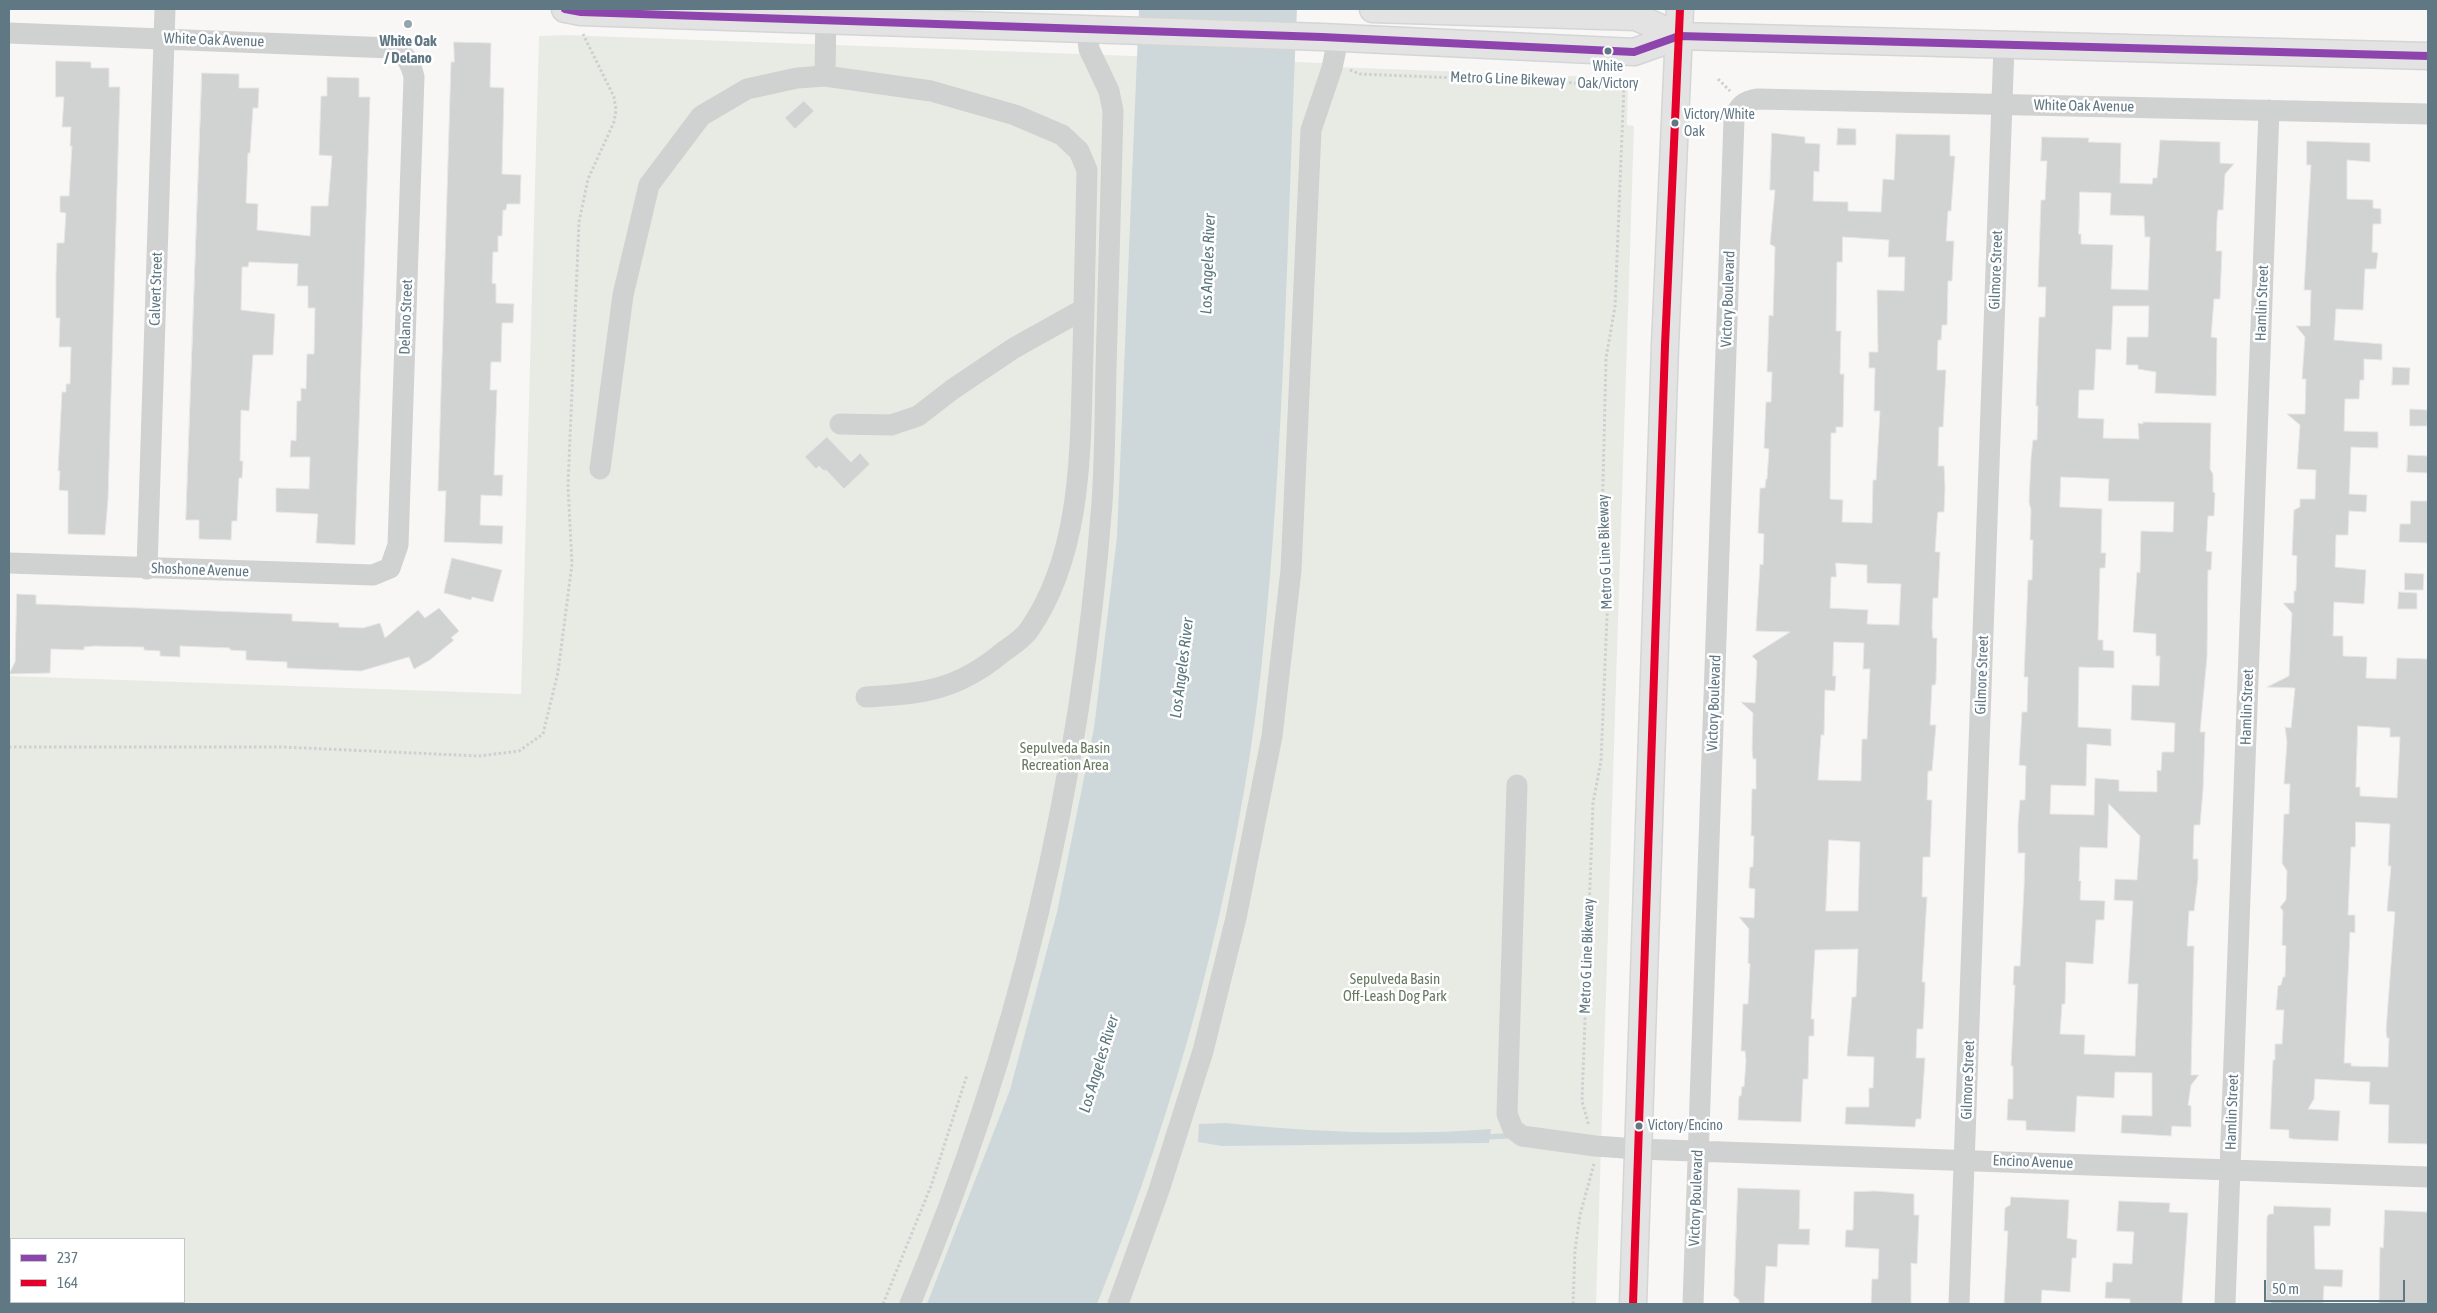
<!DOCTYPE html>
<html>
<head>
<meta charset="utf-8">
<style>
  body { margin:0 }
  #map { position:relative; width:2437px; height:1313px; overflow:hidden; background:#f8f7f6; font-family:"Asap Condensed",sans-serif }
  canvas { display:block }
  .frame { position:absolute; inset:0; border:10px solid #607784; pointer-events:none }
  .legend { position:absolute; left:10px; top:1238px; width:175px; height:65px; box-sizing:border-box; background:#fff; border:1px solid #bfc9ce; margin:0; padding:6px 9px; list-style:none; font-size:15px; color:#607784 }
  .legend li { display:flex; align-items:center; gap:10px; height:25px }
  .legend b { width:25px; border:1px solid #bfc9ce }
  .scale { position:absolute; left:2264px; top:1280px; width:141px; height:22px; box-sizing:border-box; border:2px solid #607784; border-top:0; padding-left:6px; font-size:15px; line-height:18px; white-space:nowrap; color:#607784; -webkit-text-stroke:4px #fff; paint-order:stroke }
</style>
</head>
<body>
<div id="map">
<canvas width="2437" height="1313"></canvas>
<div class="frame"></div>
<ul class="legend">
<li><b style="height:6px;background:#8e44ad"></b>237</li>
<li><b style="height:6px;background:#e4002b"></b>164</li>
</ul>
<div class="scale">50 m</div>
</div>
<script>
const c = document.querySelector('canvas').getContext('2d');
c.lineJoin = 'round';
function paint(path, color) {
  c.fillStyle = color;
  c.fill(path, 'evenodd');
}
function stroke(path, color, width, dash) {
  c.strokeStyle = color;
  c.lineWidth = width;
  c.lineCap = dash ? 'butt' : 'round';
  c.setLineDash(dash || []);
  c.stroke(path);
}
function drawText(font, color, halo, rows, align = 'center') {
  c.font = font + ' "Asap Condensed",sans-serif';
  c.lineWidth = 5;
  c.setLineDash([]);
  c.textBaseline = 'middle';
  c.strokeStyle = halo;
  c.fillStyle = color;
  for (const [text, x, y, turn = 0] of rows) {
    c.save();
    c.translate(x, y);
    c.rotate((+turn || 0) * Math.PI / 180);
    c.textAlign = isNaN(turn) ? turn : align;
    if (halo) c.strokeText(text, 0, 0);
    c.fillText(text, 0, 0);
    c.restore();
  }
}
paint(new Path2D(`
  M565 35 1324 63 1337 67 1621 78 1628 86 1627 125 1634 126 1596 1304H9V676L521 694 539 36ZM11 1239H184V1302H11Z`), '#e8ebe4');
paint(new Path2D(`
  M1139 9H1297C1287 229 1285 451 1261 671 1237 885 1178 1105 1097 1304H927L1010 1090 1057 912 1094 728 1117 537Z
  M1225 1123C1310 1132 1405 1136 1491 1129L1489 1143 1222 1146 1198 1142 1199 1124Z`), '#ced8da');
stroke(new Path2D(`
  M1483 1137 1506 1136`), '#ced8da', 5.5);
const building = new Path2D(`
  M454 42 491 43 490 87 504 88 502 174 521 175 520 204H507L506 210H503L502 236H498V252H493L492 283 496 284V303L514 304 513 323H502L501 362H491L490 390H497L494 475H503L502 496 481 495 480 525 503 526 502 544 444 542 446 491H438L451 62H454Z
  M56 61 91 62V68H109V87H120L108 499 105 535 68 534V491L59 490 60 471H58L62 392H66V384H70L71 347H59L60 318H56V274L57 243H64L66 213 60 212V196H69L72 146H70L71 127H62L64 97H56Z
  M202 73 239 74V88H259L258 108H253L250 153H248L246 203 258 204 257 230 310 236 311 206H328L332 156 319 155 321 96H327V77L359 78V97H370L355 545 316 543 318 514 276 512V488L309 489 310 457H290L291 440 296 441 297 401H301V388L306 389 307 354H314L315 308H308V286H297L298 264 249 262 248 267H242L241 310 275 314 273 355H253L249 411 241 410 240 461H243L242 478H239L237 521H232L231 540 199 539V520H186Z
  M804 101 814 111 795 129 785 118Z
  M1838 128 1856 129V145H1837Z
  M1772 133 1805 137V143L1820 144 1819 172 1814 171 1813 201 1848 202V211L1881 212 1883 179 1894 180 1896 134 1950 135V156H1955L1951 211H1948L1946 241H1954L1952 281H1948L1947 325H1942L1941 340H1938L1937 370H1946L1943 427H1939L1938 466H1944L1945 488 1944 512H1938L1937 521 1935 552H1940L1938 598H1933L1932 628 1933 638H1937L1936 681 1935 685H1932L1930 725H1936L1932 771H1928L1927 800H1932L1930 857H1923L1922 897H1927L1922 982H1925V990L1923 1029H1917L1916 1058H1925L1921 1119H1916L1915 1127 1845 1124 1846 1107H1869V1088H1873L1874 1057 1847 1056 1852 997H1856L1858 949 1815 950 1811 1019H1814V1036H1809L1808 1079H1803L1801 1122 1738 1120 1739 1096H1741L1742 1086 1744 1087 1746 1061 1745 1051H1741L1743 1004H1748L1750 964 1748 963 1749 929 1739 917 1754 918 1755 889 1749 888V884L1750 867H1753L1754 836H1751L1752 789H1756V759H1753L1752 749 1753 713 1741 702 1755 703 1757 661 1752 656 1790 632 1756 631 1760 564 1763 565 1764 534 1758 533 1760 488H1765L1766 479H1767L1769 449 1764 448 1766 402H1771L1772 372H1767L1769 315 1773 316 1775 247 1770 244 1775 190H1770ZM1843 237 1889 240 1888 257H1905L1904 291 1877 290 1878 352H1869V368H1875L1874 411H1880L1876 480H1873L1872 523 1842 522 1843 500 1830 499 1831 433H1836V427H1843L1844 374H1840L1841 331H1836L1837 262H1842ZM1836 563 1867 565V583L1901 584 1899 625 1867 624 1868 610 1830 608 1831 577H1836ZM1834 642 1864 643 1863 669H1870L1867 739H1862L1861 781 1818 780 1821 735H1824L1825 690 1835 691 1836 676H1833ZM1829 840 1860 842 1858 911H1826Z
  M2042 137 2089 138 2088 142 2121 143 2120 183 2152 184 2153 178H2157L2160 140 2220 142V163L2234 164 2225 174 2223 210H2218L2217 219 2216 251H2222L2220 299H2214L2211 337 2217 338 2216 396 2155 393 2156 372 2138 369V365H2126L2127 337H2148L2149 306H2113L2111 350 2096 349 2094 390H2079L2078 418 2104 419 2103 438 2139 439 2138 423 2143 424V422L2211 423 2210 469 2213 474V492L2215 493 2214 516H2208L2206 551 2212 552 2211 570H2208L2207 657 2200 732H2205L2203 790 2200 825H2194L2193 859H2198V878L2194 911H2189L2187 946H2194L2191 1075H2199L2191 1085 2188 1105 2191 1106V1127L2172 1126 2171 1136 2121 1133 2122 1115 2152 1116V1073L2115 1072 2114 1098 2077 1096 2075 1132 2026 1130V1121L2007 1120 2008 1099H2013V1066H2011L2015 985H2013L2014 966H2020L2024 888 2025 853H2018V824L2020 800H2025L2026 766 2019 765 2022 712H2027L2028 677H2024L2028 580H2032L2033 540H2030L2031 510 2029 502 2031 458 2033 440H2037L2038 406H2036L2039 317H2045L2046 287H2038L2041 200H2045L2047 161H2041ZM2080 192 2111 193 2110 215 2144 216 2145 237H2150L2148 290 2111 289 2113 245 2081 244V234H2079ZM2061 477 2109 479 2108 501 2174 502 2173 532 2141 531 2140 573 2137 572 2133 632 2156 634V656H2160L2159 686 2132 685 2131 720 2175 723 2174 752H2162L2161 771 2157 770V792L2119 791V780L2095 778 2094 815 2050 814 2051 785 2086 786 2087 744 2111 746V729L2078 727 2079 667 2114 668V651L2103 650V640H2098L2100 568H2105L2106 553H2101L2102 509 2060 507ZM2109 804 2140 836 2137 880 2115 879 2114 900 2133 901 2128 984H2138L2135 1056 2084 1054 2085 1035 2060 1034 2062 1004H2065L2066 962 2093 964 2096 920H2104L2105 901 2080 900 2081 881H2079L2080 847 2107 848Z
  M2307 141 2370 143V162L2347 160V199L2373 200V208L2381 209V224H2373L2372 252 2378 253 2376 269H2365L2363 310 2336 309 2334 340 2382 344V360L2364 359V380H2360L2359 399H2345L2344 431 2378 432V448L2351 447 2349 494 2367 495 2366 512 2349 511 2348 535H2336L2335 567 2366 570 2364 604 2334 602 2333 636H2343V656L2367 657 2366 678 2396 679 2397 658 2428 659V1144L2388 1143 2389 1105 2369 1104 2370 1082 2315 1079 2314 1099 2308 1109 2340 1111 2338 1141 2293 1139 2289 1138V1130L2270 1129 2273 1060H2275V1044H2282L2284 1010H2276L2278 986 2281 985 2283 977H2285L2286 946 2282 945 2283 911 2280 907 2286 900 2287 871 2282 863 2284 814H2289L2290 784H2284L2287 742 2285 727 2291 728 2295 688 2267 687 2289 676 2292 613 2283 603H2294V591H2296L2297 556 2292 555 2294 510 2300 507V499H2315L2316 470 2297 469 2300 425 2287 414H2305L2306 379H2302L2305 337 2296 326H2310L2311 290H2304L2311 165H2307ZM2358 726 2390 728V737H2400L2397 798 2360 796V787H2356ZM2356 822 2390 824 2388 866H2391L2387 911 2395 912 2386 1030 2387 1038H2389L2388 1067 2351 1066V1063H2344L2350 932 2355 933V915H2348L2351 847H2355Z
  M2393 367 2410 368 2409 385H2392Z
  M2410 409 2428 410 2427 426H2410Z
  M827 437 851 462 860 453 870 464 844 489 826 470 824 471 819 466 816 469 805 457Z
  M2408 455 2428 456V473L2407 472Z
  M2411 501H2428V543L2399 542 2400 524H2410Z
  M452 558 502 570 493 602 472 597 471 600 444 593Z
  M2405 573 2424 574 2423 590H2405Z
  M2399 592 2417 593V609H2398Z
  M17 594 36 595V604L292 614V621L339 623V627L363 628 380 623 385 638 418 610 425 618 439 608 459 631 451 638 454 640 430 660 414 669 409 657 361 671 287 668V662L246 660V651L230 650V648L180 646V657L160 656V651L144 650V647L94 646 84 647V650L51 649 50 673 9 674 15 662Z
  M1738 1188 1800 1190 1799 1229H1810L1809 1245 1778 1244 1777 1267 1766 1266 1764 1304H1739V1300L1734 1296Z
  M1875 1191 1914 1194V1215H1919L1917 1264 1911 1263V1304H1871L1872 1279H1878L1879 1249 1845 1247 1846 1230H1853L1854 1192Z
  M2011 1197 2069 1200 2067 1238 2077 1240 2076 1258H2072L2070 1292 2042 1290 2041 1304H2004L2008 1231H2004L2005 1208 2010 1205Z
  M2119 1201 2170 1203 2169 1212 2188 1213 2182 1304H2130V1299L2105 1298 2106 1282H2112L2113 1263 2132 1264 2134 1232 2117 1231Z
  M2274 1206 2331 1208 2330 1226H2314L2315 1269 2343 1270 2342 1287 2324 1286 2323 1303 2271 1304V1301H2266L2267 1217 2269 1214H2273Z
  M2385 1210 2428 1212V1304H2379L2380 1247 2383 1248Z`);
paint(building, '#d1d3d3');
stroke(building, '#e7e6e6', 1);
const major = new Path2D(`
  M565 9 581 12 1322 37 1634 52 1679 36 2428 56
  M1373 9 1636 17 1679 36
  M1633 1304 1665 346 1680 9`);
stroke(major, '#d4d5d5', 29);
stroke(new Path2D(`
  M1350 70 1360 74 1624 85 1615 307 1606 358 1602 525 1609 569 1601 761 1593 803 1582 1101 1589 1126
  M1718 79 1730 91
  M9 747H282L479 756 519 751 543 734 558 672 572 564 568 486 579 222 588 179 614 122 616 110 614 97 583 34
  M883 1304 931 1186 967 1075
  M1573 1304 1575 1250 1580 1215 1594 1164`), '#cecfd0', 3, [2.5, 2.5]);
stroke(new Path2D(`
  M9 33 391 48C405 54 410 60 414 77L398 545 390 568 373 575 9 563
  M825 76 826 9
  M840 424 891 425 918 416 953 389 1014 348 1084 309
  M600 469 623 295 649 185 701 116 747 89 797 78 825 76 931 91 1015 115 1062 135 1079 151 1087 170C1086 231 1084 291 1083 352 1080 444 1084 551 1029 630 1023 639 1011 646 1003 652 958 690 923 694 866 697
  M147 569 165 9
  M1517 785 1507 1114 1513 1129 1522 1136 1595 1146 1638 1149 2428 1177
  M910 1304C1018 1048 1081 781 1102 503 1105 459 1105 413 1106 369 1108 283 1111 197 1113 111L1109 91 1089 49 1087 29
  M1118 1304 1159 1190 1203 1051 1236 918 1272 736 1291 570 1311 130 1332 68 1338 39
  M1693 1304 1734 119C1738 106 1744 101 1758 99L2428 114
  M1959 1304 2004 46
  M2225 1304 2269 110`), '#d0d1d1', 21);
stroke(major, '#e3e3e3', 26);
stroke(new Path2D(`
  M565 9 581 12 1322 37 1634 52 1679 36 2428 56`), '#8e44ad', 8);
stroke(new Path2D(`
  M1633 1304 1665 346 1680 9`), '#e4002b', 8);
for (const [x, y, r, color] of [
  [408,24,5,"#95a4ac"],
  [1608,51,4.5,"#607784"],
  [1675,123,4.5,"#607784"],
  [1639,1126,4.5,"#607784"]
]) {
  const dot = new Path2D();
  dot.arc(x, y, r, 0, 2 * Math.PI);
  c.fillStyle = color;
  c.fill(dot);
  stroke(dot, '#fff', 2);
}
drawText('14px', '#607784', '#fff', [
  ["White",1608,67,"center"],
  ["Oak/Victory",1608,84,"center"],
  ["Victory/White",1684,115],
  ["Oak",1684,132],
  ["Victory/Encino",1648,1126]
], 'left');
drawText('15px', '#607784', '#fff', [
  ["White Oak Avenue",214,40,2],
  ["Metro G Line Bikeway",1508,79,2],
  ["White Oak Avenue",2084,106,1],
  ["Gilmore Street",1996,270,-88],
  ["Calvert Street",156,289,-88],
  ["Victory Boulevard",1728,299,-88],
  ["Hamlin Street",2262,303,-88],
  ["Delano Street",406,317,-88],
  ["Metro G Line Bikeway",1605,552,-92],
  ["Shoshone Avenue",200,570,2],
  ["Gilmore Street",1982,675,-88],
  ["Victory Boulevard",1714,703,-88],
  ["Hamlin Street",2247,707,-88],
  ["Metro G Line Bikeway",1587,956,-88],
  ["Gilmore Street",1968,1080,-88],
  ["Hamlin Street",2232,1112,-88],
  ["Encino Avenue",2033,1162,2],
  ["Victory Boulevard",1696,1198,-88]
]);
drawText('bold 15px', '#607784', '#fff', [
  ["White Oak",408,41],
  ["/ Delano",408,58]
]);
drawText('15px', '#677a60', '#fff', [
  ["Sepulveda Basin",1065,748],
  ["Recreation Area",1065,765],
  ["Sepulveda Basin",1395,979],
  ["Off-Leash Dog Park",1395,996]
]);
drawText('italic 16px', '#5b777e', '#fff', [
  ["Los Angeles River",1208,264,-88],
  ["Los Angeles River",1182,668,-83],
  ["Los Angeles River",1099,1064,-73]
]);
</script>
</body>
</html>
